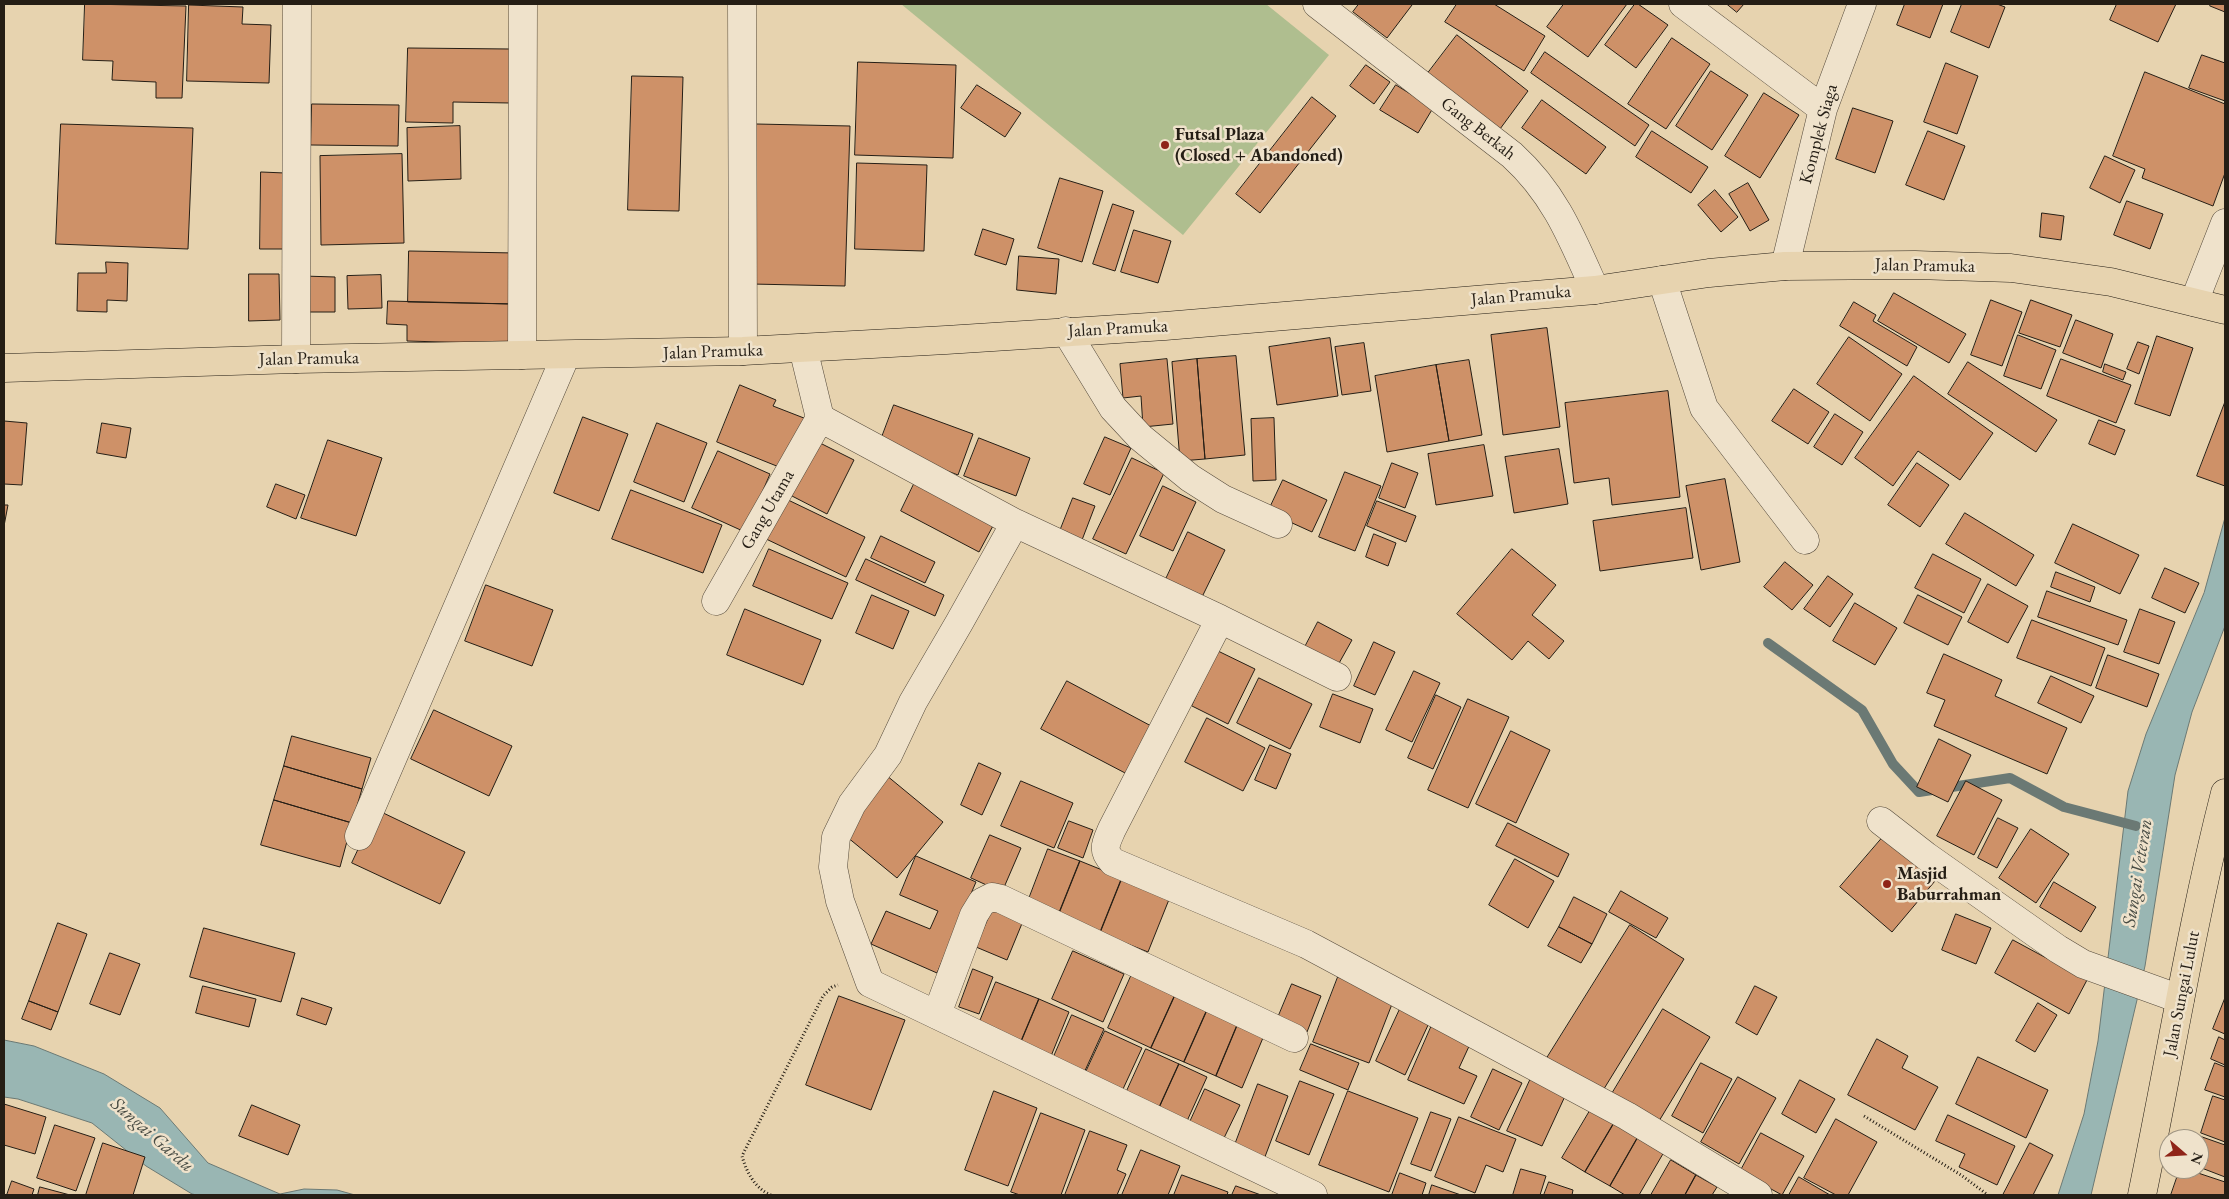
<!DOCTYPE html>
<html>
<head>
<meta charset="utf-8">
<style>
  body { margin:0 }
  #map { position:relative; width:2229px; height:1199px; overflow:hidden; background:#e7d3af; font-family:"EB Garamond",serif }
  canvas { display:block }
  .frame { position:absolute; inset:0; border:5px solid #251e15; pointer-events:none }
  .north { position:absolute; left:2159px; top:1129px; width:50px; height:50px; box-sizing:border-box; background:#efe2cb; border:1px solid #9e9482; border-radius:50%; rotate:109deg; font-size:14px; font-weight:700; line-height:20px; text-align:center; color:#251e15 }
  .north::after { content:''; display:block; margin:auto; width:18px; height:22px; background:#8f2418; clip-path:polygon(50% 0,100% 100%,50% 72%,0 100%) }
</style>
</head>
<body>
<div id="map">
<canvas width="2229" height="1199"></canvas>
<div class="frame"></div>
<div class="north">N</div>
</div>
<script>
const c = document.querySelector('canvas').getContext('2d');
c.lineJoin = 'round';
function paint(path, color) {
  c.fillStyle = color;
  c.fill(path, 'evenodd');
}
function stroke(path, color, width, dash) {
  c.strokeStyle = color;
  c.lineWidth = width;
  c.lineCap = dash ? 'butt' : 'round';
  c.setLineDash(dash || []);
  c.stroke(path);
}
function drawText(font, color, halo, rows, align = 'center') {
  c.font = font + ' "EB Garamond",serif';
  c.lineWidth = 5;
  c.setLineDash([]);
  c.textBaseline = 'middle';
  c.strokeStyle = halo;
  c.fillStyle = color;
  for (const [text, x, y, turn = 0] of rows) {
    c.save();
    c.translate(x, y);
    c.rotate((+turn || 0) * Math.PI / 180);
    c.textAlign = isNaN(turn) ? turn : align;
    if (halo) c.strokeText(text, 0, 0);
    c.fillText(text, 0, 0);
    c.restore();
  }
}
paint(new Path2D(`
  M901 4H1266L1329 55 1183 235Z`), '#afbe8f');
const water = new Path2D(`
  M2225 518V626L2192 712 2175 775 2145 966 2091 1195H2058L2084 1114 2098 1041 2128 791 2146 734 2204 593Z
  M4 1040 34 1046 104 1074 160 1108 208 1163 280 1194 304 1189 337 1190 355 1195H197L192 1194 146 1166 92 1123 18 1099 4 1097Z`);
paint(water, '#99b6b3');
stroke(water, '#6b7974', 1);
stroke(new Path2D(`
  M1768 643 1862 710 1893 764 1919 792 2010 778 2064 807 2136 826`), '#6b7974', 10);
const building = new Path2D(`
  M85 4 186 6 182 98H156V82L112 80 113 61 83 60Z
  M1359 4H1411L1412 5 1387 38 1353 12Z
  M1457 4H1494L1545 36 1524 71 1445 22Z
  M1564 4H1627L1588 57 1547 27Z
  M1635 4H1638L1668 25 1636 68 1605 45Z
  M1727 4H1744L1737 12Z
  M1905 4H1943L1930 38 1897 25Z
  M1962 4H1997L2005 7 1989 48 1951 32Z
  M2117 4H2176L2158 42 2110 20Z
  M2211 4H2225V12L2210 6Z
  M189 5 243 7 242 24 271 25 269 83 187 81Z
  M1457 35 1528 91 1500 129 1428 73Z
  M1672 38 1710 64 1666 129 1628 104Z
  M408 48 510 49V103L453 102V123L406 122Z
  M1545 52 1649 125 1635 146 1531 73Z
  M2202 55 2225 63V101L2189 88Z
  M858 62 956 65 953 158 855 155Z
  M1946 63 1978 76 1957 134 1924 122Z
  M1366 65 1390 82 1374 104 1350 86Z
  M1711 71 1748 95 1712 150 1676 126Z
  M2145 72 2225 104V173L2213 206 2142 178 2145 169 2113 156Z
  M632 76 683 77 679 211 628 210Z
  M977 85 1021 113 1005 137 961 108Z
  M1396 85 1433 108 1418 133 1380 110Z
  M1764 93 1799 115 1760 178 1725 156Z
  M1312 97 1336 116 1260 213 1236 194Z
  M1542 100 1606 147 1586 174 1522 128Z
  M312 104 399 105 398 146 311 145Z
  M1853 108 1893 121 1875 173 1836 159Z
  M61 124 193 128 188 249 56 244Z
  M756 124 850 126 845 286 751 284Z
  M460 126 461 179 408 181 407 128Z
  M1652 131 1708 167 1691 193 1636 157Z
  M1928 131 1965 146 1944 200 1906 185Z
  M402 154 404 243 321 245 320 156Z
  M2105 156 2135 170 2120 203 2090 188Z
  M857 163 927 165 924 251 855 249Z
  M261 172 285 173V249H260Z
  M1060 178 1103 191 1082 262 1038 248Z
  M1748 183 1769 220 1750 231 1729 194Z
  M1715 190 1738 217 1721 232 1698 205Z
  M2127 201 2163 214 2150 249 2114 235Z
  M1113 204 1134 211 1115 271 1093 264Z
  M2042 213 2064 216 2061 240 2040 237Z
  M983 229 1014 239 1006 265 975 255Z
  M1134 230 1171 241 1158 283 1121 272Z
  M409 251 515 253 513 304 408 302Z
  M1019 256 1059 259 1056 294 1017 290Z
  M106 262 128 263 127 301 107 300V312L77 311 78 273H106Z
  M249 274H279L280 320 249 321Z
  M381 275 382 308 348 309 347 276Z
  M303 276 335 277V312H302Z
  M1894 293 1966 334 1949 363 1878 321Z
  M1991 300 2022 312 2002 366 1971 355Z
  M2031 300 2072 315 2060 347 2019 333Z
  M388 301 513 304 512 344 407 341V325L387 324Z
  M1854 302 1876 315 1873 321 1917 347 1907 366 1840 326Z
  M2076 320 2113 334 2101 368 2063 353Z
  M1547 328 1560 427 1503 435 1491 335Z
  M2018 335 2056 350 2041 389 2004 376Z
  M2157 336 2193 348 2170 416 2135 404Z
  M1849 337 1902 374 1870 421 1817 384Z
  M1330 338 1338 396 1277 405 1269 347Z
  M2138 342 2149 346 2139 374 2127 369Z
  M1364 343 1371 391 1342 395 1335 347Z
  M1236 356 1245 455 1205 459 1197 359Z
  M1167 359 1173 424 1143 427 1141 396 1123 398 1120 364Z
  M1197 359 1205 459 1180 461 1172 362Z
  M2061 359 2131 385 2116 423 2047 396Z
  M1469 360 1482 435 1449 441 1436 365Z
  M1968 362 2057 420 2036 452 1948 394Z
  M2105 364 2126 372 2123 380 2103 372Z
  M1436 365 1449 441 1387 452 1375 376Z
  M1914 376 1993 433 1960 480 1918 451 1893 486 1855 458Z
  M740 385 776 400 773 406 809 420 789 471 717 442Z
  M1794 389 1829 412 1808 444 1772 421Z
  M1668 391 1680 497 1612 505 1609 478 1574 483 1565 403Z
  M2225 402V486L2197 476Z
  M894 405 973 434 958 475 879 445Z
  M1835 414 1863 432 1842 465 1814 447Z
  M583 417 628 434 599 511 554 493Z
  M1274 418 1276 480 1253 481 1251 419Z
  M2099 420 2125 430 2115 455 2089 444Z
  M4 421 27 423 22 485 4 484Z
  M102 423 131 428 126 458 97 453Z
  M657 423 707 443 684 502 634 482Z
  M1105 437 1131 448 1110 495 1084 484Z
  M979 438 1030 458 1016 496 964 476Z
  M328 440 382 458 356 536 301 518Z
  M820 443 854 460 827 514 792 496Z
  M1484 445 1493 496 1436 505 1428 454Z
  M1559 449 1568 504 1514 513 1505 457Z
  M718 451 770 474 745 532 692 508Z
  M1132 458 1164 473 1126 554 1093 539Z
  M1392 463 1418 473 1405 508 1379 498Z
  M1917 463 1949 485 1920 527 1888 505Z
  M1345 472 1381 486 1355 551 1319 537Z
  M1725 479 1740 562 1701 570 1686 486Z
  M1283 480 1327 500 1312 532 1268 512Z
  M915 482 994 524 979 552 901 511Z
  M276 484 305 495 296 519 267 507Z
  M1163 486 1196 502 1173 551 1140 536Z
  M631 490 722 525 703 573 612 539Z
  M784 498 865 537 846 577 764 538Z
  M1073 498 1095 506 1082 540 1060 531Z
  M1377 501 1416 516 1406 542 1367 526Z
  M4 505H8L4 526Z
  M1686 508 1693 558 1600 571 1593 521Z
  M1965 513 2034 555 2016 586 1946 544Z
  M2073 524 2139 555 2120 594 2055 563Z
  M1188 532 1225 550 1202 597 1166 579Z
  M1374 534 1396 543 1388 566 1366 557Z
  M881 536 935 562 925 583 871 558Z
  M769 549 848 583 832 619 753 586Z
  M1512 549 1556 585 1532 615 1564 641 1549 659 1528 641 1512 660 1457 614Z
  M1933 554 1981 579 1964 613 1915 588Z
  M866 559 944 595 935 616 856 580Z
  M1785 562 1813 585 1792 610 1764 587Z
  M2165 568 2199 583 2185 613 2152 598Z
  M2056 572 2095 587 2090 602 2051 587Z
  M1828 576 1853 594 1830 627 1804 609Z
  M1988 584 2028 606 2008 643 1968 622Z
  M486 585 553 610 532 666 465 641Z
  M2047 591 2127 620 2118 645 2038 617Z
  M872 595 909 611 893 649 856 633Z
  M1918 595 1962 617 1948 645 1904 623Z
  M1855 603 1897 628 1875 665 1833 641Z
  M745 609 821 640 803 685 727 655Z
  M2140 609 2175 622 2159 664 2124 652Z
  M2032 620 2105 648 2091 686 2017 658Z
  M1318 622 1352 640 1338 665 1305 647Z
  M1374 642 1395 652 1375 695 1354 686Z
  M1218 651 1255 669 1228 724 1192 706Z
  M1944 654 2002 680 1995 696 2067 728 2047 774 1934 726 1945 700 1927 693Z
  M2108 655 2159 674 2147 707 2096 688Z
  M1414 671 1440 683 1412 742 1386 730Z
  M2051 676 2094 696 2081 723 2038 703Z
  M1259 678 1312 704 1290 749 1237 723Z
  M1067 681 1153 727 1127 774 1041 729Z
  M1333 694 1373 709 1360 743 1320 727Z
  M1436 695 1461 707 1433 769 1408 758Z
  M1468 699 1509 717 1468 808 1428 790Z
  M434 710 512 746 489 796 411 759Z
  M1207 718 1265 748 1243 791 1185 762Z
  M1511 731 1550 750 1516 823 1476 804Z
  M292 736 371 758 362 789 284 766Z
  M1939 739 1971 755 1948 802 1917 787Z
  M1270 745 1291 754 1276 789 1255 780Z
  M979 763 1001 773 982 815 961 805Z
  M284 766 362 789 352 823 274 800Z
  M886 775 943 822 897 878 841 832Z
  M1021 781 1073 803 1054 848 1001 826Z
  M1966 781 2002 800 1974 855 1937 836Z
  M274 800 352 823 340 867 261 845Z
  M377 810 465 852 440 904 352 863Z
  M1998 818 2018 828 1997 868 1978 858Z
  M1069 821 1093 830 1083 858 1058 848Z
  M1508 823 1569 854 1558 877 1496 846Z
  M2031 829 2069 854 2036 903 1999 878Z
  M990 835 1021 848 1002 892 971 878Z
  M1883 837 1935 881 1892 932 1840 887Z
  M1048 849 1080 861 1058 916 1027 904Z
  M916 856 976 882 937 973 871 944 886 911 930 929 938 911 900 895Z
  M1515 859 1554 881 1528 928 1489 905Z
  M1080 861 1122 878 1100 933 1058 916Z
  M1122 878 1170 897 1148 952 1100 933Z
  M2054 882 2096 907 2081 932 2040 907Z
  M1621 891 1668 918 1656 938 1609 912Z
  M1574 897 1607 914 1592 944 1559 927Z
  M993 908 1023 921 1007 960 976 947Z
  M1956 914 1991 928 1976 964 1942 950Z
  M58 923 87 934 58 1012 29 1001Z
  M1630 925 1684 959 1602 1092 1547 1058Z
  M1559 927 1592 944 1581 963 1548 946Z
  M204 928 295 953 281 1002 190 977Z
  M2013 940 2087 980 2069 1014 1995 973Z
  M1073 951 1124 974 1103 1022 1052 999Z
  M110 953 140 964 120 1015 90 1004Z
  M973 969 993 977 979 1014 959 1007Z
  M1132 974 1176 993 1151 1048 1108 1028Z
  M1338 977 1394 999 1369 1063 1313 1042Z
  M996 982 1039 999 1018 1049 976 1031Z
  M1292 984 1321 996 1307 1032 1277 1020Z
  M203 986 256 999 249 1027 196 1013Z
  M1755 986 1777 997 1757 1035 1736 1023Z
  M1176 993 1208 1008 1184 1062 1151 1048Z
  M839 996 905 1020 871 1110 806 1085Z
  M302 998 332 1008 326 1025 297 1015Z
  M2225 998V1034L2213 1029Z
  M1039 999 1069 1012 1049 1061 1018 1049Z
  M29 1001 58 1012 51 1030 22 1019Z
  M2038 1003 2057 1015 2035 1052 2016 1041Z
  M1208 1008 1239 1021 1216 1076 1184 1062Z
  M1400 1009 1429 1023 1405 1075 1376 1061Z
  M1663 1009 1710 1037 1656 1126 1610 1097Z
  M1072 1015 1104 1029 1083 1075 1052 1061Z
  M1239 1021 1265 1033 1242 1088 1216 1076Z
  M1432 1025 1471 1042 1459 1068 1477 1076 1464 1104 1408 1080Z
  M1105 1031 1142 1048 1123 1089 1086 1072Z
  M2219 1037 2225 1040V1065L2211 1059Z
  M1877 1039 1908 1056 1902 1068 1938 1087 1915 1130 1848 1095Z
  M1311 1044 1359 1063 1348 1090 1300 1070Z
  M1146 1049 1179 1064 1159 1108 1126 1093Z
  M1978 1057 2048 1090 2026 1138 1956 1104Z
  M1701 1063 1732 1079 1703 1133 1672 1116Z
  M2215 1063 2225 1067V1097L2205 1090Z
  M1179 1064 1207 1077 1187 1121 1159 1108Z
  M1493 1069 1522 1083 1499 1130 1471 1117Z
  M1738 1077 1776 1098 1739 1164 1701 1142Z
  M1531 1078 1566 1094 1542 1146 1507 1131Z
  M1800 1080 1835 1099 1816 1133 1782 1114Z
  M1300 1081 1334 1094 1309 1155 1276 1141Z
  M1258 1084 1288 1096 1263 1162 1233 1150Z
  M1205 1089 1240 1105 1224 1138 1190 1122Z
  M994 1091 1037 1108 1008 1186 965 1170Z
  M1348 1091 1418 1118 1389 1192 1319 1165Z
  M2213 1096 2225 1100V1142L2201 1133Z
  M4 1104 46 1117 35 1154 4 1145Z
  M252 1105 300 1125 288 1155 239 1136Z
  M1591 1109 1614 1123 1585 1172 1562 1158Z
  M1431 1112 1451 1119 1431 1171 1411 1164Z
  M1041 1113 1085 1130 1061 1195H1020L1011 1192Z
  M1948 1115 2015 1146 1997 1185 1959 1167 1965 1154 1936 1141Z
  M1459 1117 1516 1139 1503 1172 1486 1165 1475 1193 1435 1177Z
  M1836 1119 1877 1142 1848 1195H1836L1804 1178Z
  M1614 1123 1638 1137 1610 1186 1585 1172Z
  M55 1125 95 1138 76 1191 37 1178Z
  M1090 1131 1127 1145 1117 1170 1126 1174 1117 1195H1065Z
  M2188 1132 2225 1145V1177L2199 1167V1139H2186Z
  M1761 1133 1804 1156 1782 1195 1740 1172Z
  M1638 1137 1664 1152 1639 1195H1625L1610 1186Z
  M103 1143 145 1157 133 1195H86Z
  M2030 1143 2053 1155 2033 1195H2003Z
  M1141 1150 1180 1166 1168 1195H1122Z
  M1671 1160 1696 1175 1685 1195H1651Z
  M1521 1169 1546 1176 1540 1195H1513Z
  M2180 1169H2186L2225 1182V1195H2171Z
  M1400 1173 1426 1183 1422 1195H1392Z
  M1182 1175 1228 1192 1227 1195H1174Z
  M1696 1175 1717 1187 1712 1195H1685Z
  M1799 1177 1830 1195H1789Z
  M12 1181 34 1189 32 1195H7Z
  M1549 1182 1573 1190 1572 1195H1544Z
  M1432 1185 1461 1195H1429Z
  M1236 1186 1261 1195H1232Z
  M40 1187 70 1195H38Z`);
paint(building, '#ce9168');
stroke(building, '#251e15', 1);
const street = new Path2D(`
  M742 4 743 351
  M1317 4 1512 155C1555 194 1572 238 1595 290
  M1683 4 1823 109
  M1785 266 1823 109 1862 4
  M1662 280 1704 408 1805 540
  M2194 302 2225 223
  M1066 331 1113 408 1140 437 1190 478 1223 499 1278 524
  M803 348 820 418 1015 523 1220 619 1337 677
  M522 355 523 4
  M296 359 297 4
  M1015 523 959 623 913 702 888 755 852 804 836 837 833 867 840 901 870 983 1313 1195
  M716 601 820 418
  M1220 619 1112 829C1106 843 1101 850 1113 862L1306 944 1627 1116 1758 1195
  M1881 821 1926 856 2058 949 2083 964 2180 999
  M359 836 566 355
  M937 1014 974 915 982 902 992 897 1001 899 1294 1038`);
const primary = new Path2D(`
  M4 368 296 359 743 351 946 340 1165 326 1595 290 1709 273 1785 266 1915 265 2011 268 2111 282 2225 310
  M2142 1195C2170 1061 2191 926 2225 793`);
stroke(street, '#564b3c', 29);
stroke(primary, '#251e15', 29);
stroke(new Path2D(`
  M1864 1116 1961 1175 1988 1195
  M771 1195C755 1189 746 1171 742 1156L823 996 832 987 838 985`), '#251e15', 3, [1, 2.5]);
stroke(street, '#efe2cb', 28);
stroke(primary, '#e7d3af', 28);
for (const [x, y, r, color] of [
  [1165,145,5,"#8f2418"],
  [1887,884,5,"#8f2418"]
]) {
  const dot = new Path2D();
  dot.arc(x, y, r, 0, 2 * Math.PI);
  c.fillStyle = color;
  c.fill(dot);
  stroke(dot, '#efe2cb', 2);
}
drawText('18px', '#251e15', '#efe2cb', [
  ["Gang Berkah",1478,129,38],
  ["Komplek Siaga",1819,134,-75],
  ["Jalan Pramuka",1925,266,1],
  ["Jalan Pramuka",1521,296,-5],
  ["Jalan Pramuka",1118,329,-3],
  ["Jalan Pramuka",713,352,-2],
  ["Jalan Pramuka",309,359,-1],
  ["Gang Utama",768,510,-60],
  ["Jalan Sungai Lulut",2182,994,-79]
]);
drawText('bold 18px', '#251e15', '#efe2cb', [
  ["Futsal Plaza",1175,135],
  ["(Closed + Abandoned)",1175,156],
  ["Masjid",1897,874],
  ["Baburrahman",1897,895]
], 'left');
drawText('italic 19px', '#484c44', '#efe2cb', [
  ["Sungai Veteran",2138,873,-81],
  ["Sungai Gardu",152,1135,41]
]);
</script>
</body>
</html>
